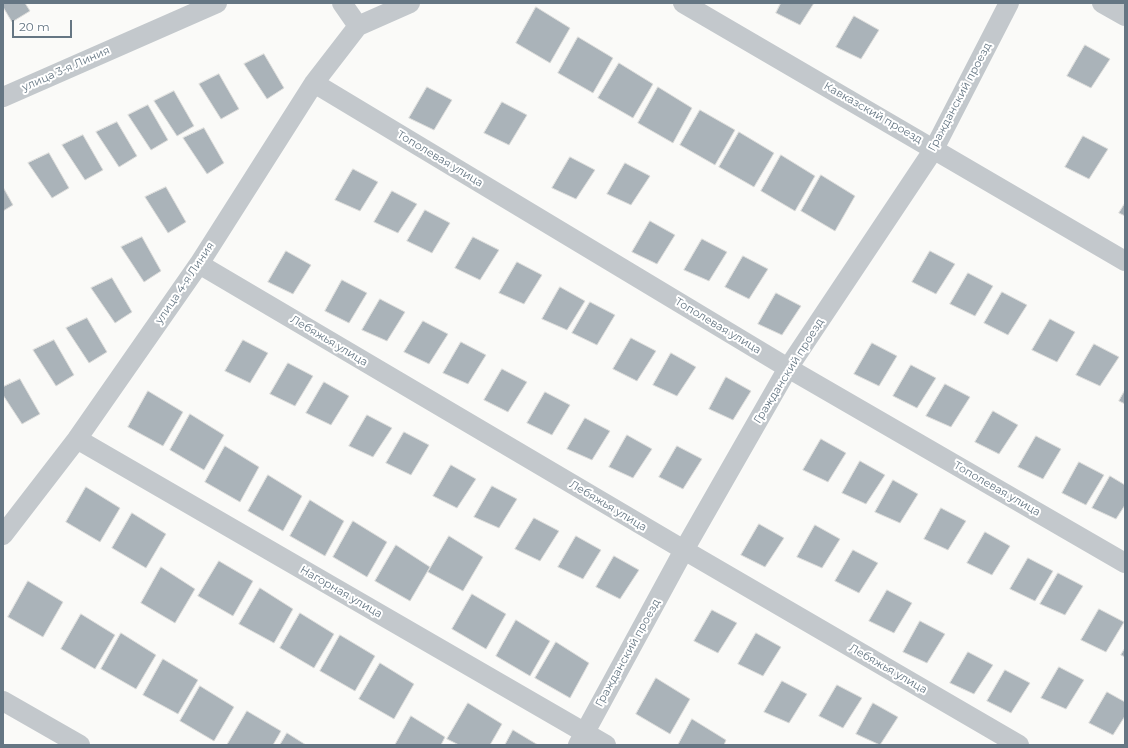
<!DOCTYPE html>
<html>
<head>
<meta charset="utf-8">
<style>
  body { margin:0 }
  #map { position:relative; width:1128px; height:748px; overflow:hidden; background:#fafaf8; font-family:Montserrat,sans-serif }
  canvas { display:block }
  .frame { position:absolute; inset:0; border:4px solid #657683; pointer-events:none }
  .scale { position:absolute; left:12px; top:20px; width:60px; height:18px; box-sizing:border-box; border:2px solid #657683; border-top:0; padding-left:5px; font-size:12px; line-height:14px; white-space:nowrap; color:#657683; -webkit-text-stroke:3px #fff; paint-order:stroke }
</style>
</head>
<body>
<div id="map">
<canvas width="1128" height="748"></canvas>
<div class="frame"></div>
<div class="scale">20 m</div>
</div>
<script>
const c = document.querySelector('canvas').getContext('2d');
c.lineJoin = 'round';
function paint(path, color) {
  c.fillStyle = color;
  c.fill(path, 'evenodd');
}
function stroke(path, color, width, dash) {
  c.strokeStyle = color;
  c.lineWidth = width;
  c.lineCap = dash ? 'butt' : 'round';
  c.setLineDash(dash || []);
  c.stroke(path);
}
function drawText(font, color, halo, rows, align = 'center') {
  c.font = font + ' Montserrat,sans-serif';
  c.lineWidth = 4;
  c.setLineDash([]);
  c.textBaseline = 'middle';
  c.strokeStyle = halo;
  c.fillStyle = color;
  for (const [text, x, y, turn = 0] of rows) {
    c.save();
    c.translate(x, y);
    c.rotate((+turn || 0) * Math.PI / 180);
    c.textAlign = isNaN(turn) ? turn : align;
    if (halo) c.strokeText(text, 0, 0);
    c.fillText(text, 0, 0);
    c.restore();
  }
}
const building = new Path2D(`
  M3 3H25L30 11 12 22 3 7Z
  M781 3H814L800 25 776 13Z
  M536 7 570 28 550 63 516 43Z
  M854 16 879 30 861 59 836 47Z
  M578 37 613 58 593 93 558 73Z
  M1085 45 1110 59 1091 88 1067 76Z
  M264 54 284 88 267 99 244 64Z
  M619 63 653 84 633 118 598 98Z
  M219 74 239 109 221 119 199 84Z
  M427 87 452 100 434 130 409 118Z
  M658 87 692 108 673 143 638 123Z
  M174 91 194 126 177 136 154 101Z
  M502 102 527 115 509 145 484 133Z
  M148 105 168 140 151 150 128 115Z
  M700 110 735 130 715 165 680 145Z
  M117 122 137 156 119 167 96 132Z
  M204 128 224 163 207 174 183 138Z
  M739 132 774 153 754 187 719 167Z
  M83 135 103 170 85 180 62 145Z
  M1083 136 1108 149 1089 179 1065 167Z
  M49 153 69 188 52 198 28 163Z
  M781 155 815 176 795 211 761 191Z
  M570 157 595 170 576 199 552 188Z
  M625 163 650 176 631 205 607 194Z
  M353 169 378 182 360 211 335 200Z
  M821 175 855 196 835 231 801 211Z
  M3 187 13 205 3 211Z
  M166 187 186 222 168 233 145 197Z
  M392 191 417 204 398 233 374 222Z
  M1125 203V216L1119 213Z
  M425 210 450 223 432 253 407 241Z
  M650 221 675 235 657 264 632 252Z
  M142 237 161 271 144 282 121 247Z
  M473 237 499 250 480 280 455 268Z
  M702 239 727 252 709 281 684 270Z
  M286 251 311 265 293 294 268 282Z
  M930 251 955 264 936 294 912 282Z
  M743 256 768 269 749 299 725 287Z
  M517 262 542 275 524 304 499 293Z
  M968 273 993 286 975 316 950 304Z
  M112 278 132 312 115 323 91 288Z
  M342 280 367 293 349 323 325 311Z
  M560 287 585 301 567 330 542 319Z
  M1002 292 1027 305 1008 335 984 323Z
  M776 293 801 306 782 335 758 324Z
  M380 299 405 312 387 341 362 330Z
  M590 302 615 315 597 345 572 333Z
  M87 318 107 352 89 363 66 328Z
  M1050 319 1075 332 1057 362 1032 350Z
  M423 321 448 334 429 364 404 352Z
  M631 338 656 351 637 381 613 369Z
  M54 340 74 375 56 386 33 350Z
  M243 340 268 353 250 383 225 371Z
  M461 342 486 355 468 384 443 373Z
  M872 343 897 356 879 386 854 374Z
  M1094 344 1119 357 1100 386 1076 375Z
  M671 353 696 367 677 396 653 385Z
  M288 363 313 376 295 406 270 394Z
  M911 365 936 378 917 408 893 396Z
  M502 369 527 382 508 412 484 400Z
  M726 377 751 391 733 420 709 409Z
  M20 379 40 414 22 424 3 395V387Z
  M324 382 349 396 331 425 306 413Z
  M945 384 970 397 951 427 926 416Z
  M1125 390V404L1119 401Z
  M148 391 183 412 163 446 128 427Z
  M545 392 570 405 552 435 527 423Z
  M993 411 1018 425 999 454 975 442Z
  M190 414 224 435 204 470 170 450Z
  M367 415 392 428 373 457 349 446Z
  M585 418 610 431 592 460 567 449Z
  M404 432 429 445 411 475 386 463Z
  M627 435 652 449 633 478 609 467Z
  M1036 436 1061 449 1043 479 1018 467Z
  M821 439 846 453 828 482 803 470Z
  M225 446 259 467 240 502 205 482Z
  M677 446 702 459 683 489 659 477Z
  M860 461 885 475 866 504 842 493Z
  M1079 462 1104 475 1086 505 1062 493Z
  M451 465 476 479 457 508 433 496Z
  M268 475 302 496 283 531 248 511Z
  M1110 476 1125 485V505L1116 519 1092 508Z
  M893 480 918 494 900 523 875 512Z
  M492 486 517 499 499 528 474 517Z
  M86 487 120 508 100 542 66 522Z
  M310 500 344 521 325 556 290 536Z
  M941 508 966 521 948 550 924 539Z
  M132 513 166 534 146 568 112 548Z
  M534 518 559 531 540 561 515 549Z
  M353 521 387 542 367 577 333 557Z
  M759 524 784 538 765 567 741 555Z
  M815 525 840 539 822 568 797 557Z
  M985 532 1010 546 992 575 967 563Z
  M449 536 483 557 463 591 428 572Z
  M576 536 601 550 583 579 558 567Z
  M396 545 430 567 410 601 375 581Z
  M853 550 878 563 859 593 835 581Z
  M614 556 639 570 620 599 596 587Z
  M1028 558 1053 571 1035 601 1010 589Z
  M219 561 253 581 233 616 198 596Z
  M161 567 195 589 175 623 141 603Z
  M1058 573 1083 586 1065 615 1040 604Z
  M28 581 63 602 43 637 8 617Z
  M260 588 293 609 274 643 239 624Z
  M887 590 912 603 894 633 869 621Z
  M472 594 506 614 486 649 452 629Z
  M1099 609 1124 622 1106 652 1081 640Z
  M712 610 737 623 718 653 694 641Z
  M300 613 334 634 314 668 280 648Z
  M81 614 115 635 95 669 61 649Z
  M516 620 550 641 530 676 496 656Z
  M920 621 945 634 927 663 903 652Z
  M121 633 156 655 136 689 101 669Z
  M756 633 781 647 763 676 738 664Z
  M340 635 375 656 355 691 320 671Z
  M556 642 589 663 570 698 535 678Z
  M1125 648V657L1121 655Z
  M968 652 993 665 974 694 950 683Z
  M163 659 198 680 178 714 143 695Z
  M380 663 414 684 394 719 359 699Z
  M1059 667 1084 680 1066 709 1041 698Z
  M1005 670 1030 683 1011 713 987 701Z
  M656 678 690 699 670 734 636 714Z
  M782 681 807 694 789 723 764 712Z
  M837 685 862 698 843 728 819 716Z
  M200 686 234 707 214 741 180 721Z
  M1107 692 1125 702V716L1113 735 1089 723Z
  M468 703 502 724 490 745H459L447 739Z
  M873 703 898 717 880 745 856 734Z
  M247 711 281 731 273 745H227Z
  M411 716 445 737 441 745H395Z
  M692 719 726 740 724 745H678Z
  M513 730 538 745H505Z
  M287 733 306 745H280Z`);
paint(building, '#aab3b9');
stroke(building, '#dcdcda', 1);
stroke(new Path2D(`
  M342 3 358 26
  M683 3 1125 261
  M1102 3 1125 16
  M314 83 788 368 1125 563
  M3 97 217 3
  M199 264 684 550 1019 745
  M77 439 606 745
  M3 535 77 439 199 264 314 83 358 26 410 3
  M3 701 80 745
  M578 745 684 550 788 368 934 149 1009 3`), '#c3c8cc', 20);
drawText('11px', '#657683', '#fff', [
  ["улица 3-я Линия",66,69,-24],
  ["Гражданский проезд",960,97,-62],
  ["Кавказский проезд",873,113,30],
  ["Тополевая улица",440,159,31],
  ["улица 4-я Линия",185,283,-56],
  ["Тополевая улица",718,326,31],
  ["Лебяжья улица",329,341,31],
  ["Гражданский проезд",789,371,-58],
  ["Тополевая улица",997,489,30],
  ["Лебяжья улица",608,506,31],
  ["Нагорная улица",341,592,30],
  ["Гражданский проезд",628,653,-61],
  ["Лебяжья улица",888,669,30]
]);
</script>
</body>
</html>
